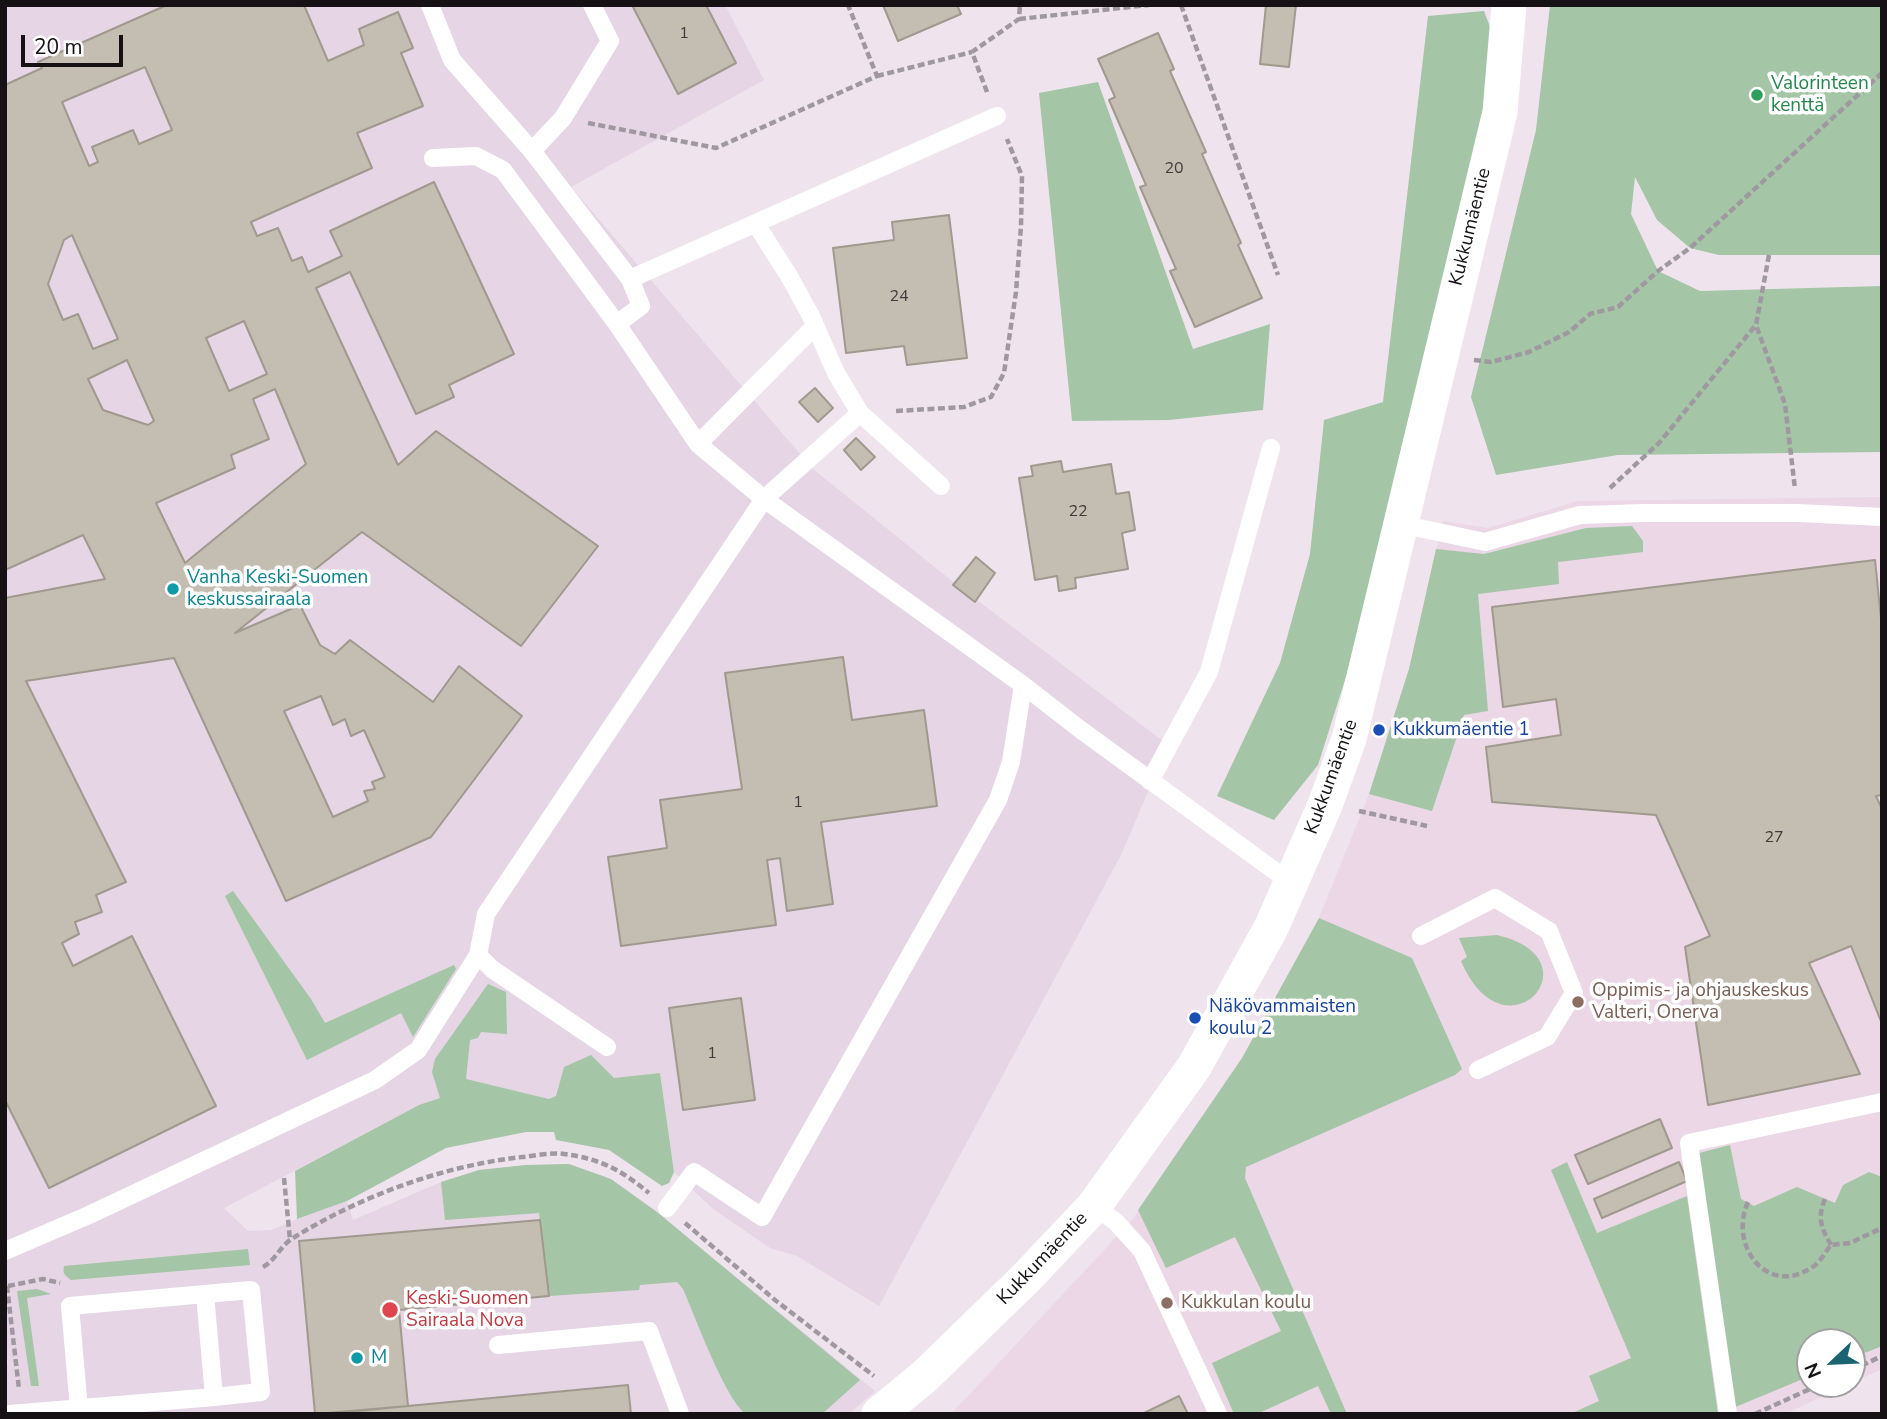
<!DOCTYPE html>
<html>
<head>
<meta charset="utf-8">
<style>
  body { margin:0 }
  #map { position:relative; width:1887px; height:1419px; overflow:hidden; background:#efe4ee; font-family:"Nunito Sans",sans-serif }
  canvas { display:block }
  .frame { position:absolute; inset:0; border:7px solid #151115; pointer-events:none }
  .north { position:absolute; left:1796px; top:1328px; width:70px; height:70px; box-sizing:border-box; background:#fff; border:2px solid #a1a0a1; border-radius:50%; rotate:247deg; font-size:19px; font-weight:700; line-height:28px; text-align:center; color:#151115 }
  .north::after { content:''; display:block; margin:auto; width:24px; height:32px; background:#1a6471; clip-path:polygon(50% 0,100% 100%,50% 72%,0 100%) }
  .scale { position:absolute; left:21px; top:35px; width:102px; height:32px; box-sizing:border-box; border:4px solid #151115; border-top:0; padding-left:9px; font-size:21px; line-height:24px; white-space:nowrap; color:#151115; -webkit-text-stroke:5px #fff; paint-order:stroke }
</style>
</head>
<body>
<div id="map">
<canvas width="1887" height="1419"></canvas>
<div class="frame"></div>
<div class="north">N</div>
<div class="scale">20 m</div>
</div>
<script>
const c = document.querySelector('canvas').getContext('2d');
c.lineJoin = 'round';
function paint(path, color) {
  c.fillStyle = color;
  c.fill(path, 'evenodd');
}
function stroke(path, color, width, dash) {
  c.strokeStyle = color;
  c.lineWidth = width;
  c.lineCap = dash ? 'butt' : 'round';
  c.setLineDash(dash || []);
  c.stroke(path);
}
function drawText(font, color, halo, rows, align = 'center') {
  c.font = font + ' "Nunito Sans",sans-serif';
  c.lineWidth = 7;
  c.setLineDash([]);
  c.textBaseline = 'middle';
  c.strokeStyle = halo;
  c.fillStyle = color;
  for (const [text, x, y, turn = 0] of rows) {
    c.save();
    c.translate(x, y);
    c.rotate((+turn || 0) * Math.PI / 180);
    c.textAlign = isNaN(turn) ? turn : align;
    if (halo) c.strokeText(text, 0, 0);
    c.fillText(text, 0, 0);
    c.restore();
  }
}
paint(new Path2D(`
  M5 5H725L764 80 571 187 813 469 952 581 1168 745 1121 855 879 1306 797 1256 770 1248 713 1209 674 1172 660 1073 614 1078 564 1067 556 1096 549 1099 466 1080 440 1098 419 1105 224 1208 248 1231 272 1230 297 1219 347 1201 353 1220 441 1182 479 1170 526 1165 569 1164 611 1179 657 1212 875 1391 849 1414H5V1364L8 1363 5 1346Z`), '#e5d5e5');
paint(new Path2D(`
  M1882 497V1369L1852 1383V1342H1810V1384H1849L1785 1414H951L1132 1220 1242 1058 1304 946 1319 918 1369 794 1409 669 1443 521 1488 528 1578 501Z`), '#ebd7e6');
paint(new Path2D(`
  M1550 5H1882V255H1719L1690 248 1657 220 1635 177 1631 214 1658 271 1700 291 1882 286V452L1618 455 1496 475 1471 397 1536 130Z
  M1484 11 1493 35 1483 115 1351 661 1318 765 1274 820 1217 796 1280 663 1310 554 1324 420 1383 402 1428 16Z
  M1098 82 1193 349 1270 324 1263 410 1169 420 1072 421 1039 93Z
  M1632 526 1643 541V552L1558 562 1559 584 1478 594 1488 711 1464 715 1432 811 1369 794 1409 669 1436 549 1484 554 1586 528Z
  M233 891 311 999 325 1023 454 965 456 969 413 1037 401 1013 307 1060 225 896Z
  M1319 918 1412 958 1462 1069 1455 1075 1246 1167 1245 1178 1347 1414H1331L1318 1386 1257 1414H1234L1212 1363 1281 1331 1235 1237 1166 1268 1138 1210 1242 1058Z
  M1497 935C1600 959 1505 1064 1461 961L1467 957 1459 938Z
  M488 984 506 992 507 1034 481 1032 478 1038 470 1040 466 1079 549 1099 556 1096 564 1067 591 1055 614 1078 660 1073 674 1172 669 1183 662 1186 609 1150 556 1140 554 1132H526L446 1148 347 1201 297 1219 295 1171 419 1105 440 1098 432 1072 435 1059Z
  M1730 1145 1741 1199 1754 1206 1797 1187 1835 1203 1843 1185 1869 1172 1882 1177V1346L1852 1358V1342H1810V1376L1733 1408 1699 1153Z
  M1567 1162 1597 1233 1687 1196 1718 1414H1570L1599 1401 1589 1376 1631 1358 1551 1170Z
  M569 1164 611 1179 657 1212 860 1380 822 1414H746C725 1399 695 1316 683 1289L677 1282 640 1285 639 1290 549 1296 539 1213 445 1220 441 1182 479 1170 526 1165Z
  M248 1249 250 1265 71 1280C66 1276 62 1274 64 1266Z
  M37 1289 51 1294 27 1298 39 1386H31L17 1291Z`), '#a4c5a6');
const building = new Path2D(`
  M167 5H304L328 61 364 45 359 29 398 12 413 48 401 53 423 106 357 133 372 168 251 222 257 236 278 228 292 261 302 257 308 272 342 256 330 231 434 182 514 354 449 385 454 397 416 414 350 272 316 288 398 465 436 431 598 546 521 646 362 532 235 633 300 605 320 645 335 654 350 640 433 702 459 666 522 716 431 837 286 901 174 658 26 681 126 882 96 895 102 912 75 922 79 934 62 943 73 966 132 936 216 1106 49 1188 5 1100V598L105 579 83 535 5 570V85L42 68 38 62ZM145 67 172 130 139 144 133 130 92 147 98 162 89 166 62 102ZM72 235 118 339 93 349 78 314 63 320 48 284 64 240ZM244 321 267 374 229 391 206 338ZM127 360 154 421 148 425 103 410 88 379ZM275 389 306 464 185 563 156 503 235 468 231 455 269 439 253 399ZM321 696 333 725 345 719 351 736 364 730 385 777 372 782 375 789 364 791 368 801 333 817 284 711Z
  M632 5H706L736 63 678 94Z
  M883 5H957L961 14 898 41Z
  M1266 5H1296L1289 67 1260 64Z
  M1158 33 1174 69 1170 71 1206 152 1202 154 1241 243 1238 245 1262 298 1195 327 1170 271 1176 269 1140 187 1146 185 1109 100 1115 97 1098 59Z
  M949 215 967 358 907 365 904 346 846 353 833 248 894 240 892 222Z
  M815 388 833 408 818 422 799 402Z
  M856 438 875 457 861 470 844 450Z
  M1061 461 1063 472 1111 464 1116 494 1129 492 1135 530 1122 533 1128 569 1075 578 1076 588 1059 591 1057 576 1035 580 1019 478 1033 476 1031 466Z
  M976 557 995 573 975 602 953 585Z
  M1875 560 1882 628V795L1876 796 1882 809V1024L1851 946 1809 963 1860 1074 1708 1105 1685 947 1710 936 1656 815 1492 802 1486 747 1561 735 1556 699 1503 707 1492 607Z
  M843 657 852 720 924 710 937 806 821 822 833 904 787 911 780 858 767 860 776 925 621 946 608 857 667 848 660 800 742 789 725 673Z
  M741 998 755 1100 683 1110 669 1008Z
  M1660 1119 1672 1148 1588 1184 1575 1155Z
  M1679 1162 1687 1181 1602 1218 1594 1199Z
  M540 1220 549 1296 399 1310 408 1406 315 1414 299 1241Z
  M628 1385 631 1414H327L408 1406Z
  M1179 1396 1188 1414H1142Z`);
paint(building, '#c4bdb1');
stroke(building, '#a0998e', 2);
stroke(new Path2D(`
  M1181 5 1278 275
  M1019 19 1149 5
  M877 76 972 52
  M987 92 972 52 1019 19 1020 5
  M588 123 716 148 877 76 848 5
  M1769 255 1756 325 1785 404 1795 489
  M1474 360 1491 362 1529 352 1569 332 1590 314 1618 307 1658 271 1690 248 1882 73
  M896 411 964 407 991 397 1004 373 1016 292 1021 226 1022 176 1007 139
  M1610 488 1659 443 1755 326
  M1359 811 1427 826
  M284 1178 290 1240
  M1825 1199C1817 1218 1821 1228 1831 1245
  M1748 1202C1728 1246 1768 1299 1814 1266 1821 1261 1826 1251 1831 1245L1850 1243 1882 1228
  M685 1223 775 1300 874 1376
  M263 1267C275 1261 281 1245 293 1238 361 1196 442 1166 522 1157 535 1156 551 1152 564 1154 601 1159 621 1170 649 1193
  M7 1286 19 1389
  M8 1286 43 1279 60 1283
  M1852 1370 1882 1356
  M1755 1414 1821 1384`), '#a098a0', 4.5, [7, 3.5]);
stroke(new Path2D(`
  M430 5 452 60 532 151 630 279
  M532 151 563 118 610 41 592 5
  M433 158 476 156 503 170 617 324 698 444 764 499 1023 685 1081 730 1290 882
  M756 224 789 276 811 316 836 373 860 413
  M617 324 641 306 630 279 997 116
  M698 444 815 326
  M1400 524 1485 542 1580 515 1644 513H1798L1882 517
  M1150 781 1209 672 1271 448
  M1421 936 1495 898 1549 931 1574 993 1547 1037 1478 1070
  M478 955 492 969 607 1047
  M1094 1206 1116 1222 1142 1251 1218 1414
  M667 1208 694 1172 762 1217 998 800 1011 762 1023 685
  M5 1251 89 1215 375 1080 418 1050 478 955 486 914 764 499 860 413 941 486
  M205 1294 251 1290 261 1392 214 1397
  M498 1345 649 1331 680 1414
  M10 1414 214 1397 205 1294 70 1306 79 1409
  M1728 1414 1689 1143 1882 1102`), '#fff', 18);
stroke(new Path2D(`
  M879 1414 925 1376 1027 1277 1094 1206 1194 1067 1271 928 1325 805 1349 739 1500 112 1509 5`), '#fff', 35);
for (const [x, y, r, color] of [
  [1757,95,7,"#2e9e5b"],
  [173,589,7,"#0f9aa8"],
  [1379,730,7,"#1a4fb4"],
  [1578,1002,7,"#8d6e63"],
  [1195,1018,7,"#1a4fb4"],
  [1167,1303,7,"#8d6e63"],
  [390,1310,9,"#e0444e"],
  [357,1358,7,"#0f9aa8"]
]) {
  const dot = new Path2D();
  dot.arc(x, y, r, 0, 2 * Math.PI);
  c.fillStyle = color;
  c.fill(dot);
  stroke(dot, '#fff', 2.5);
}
drawText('16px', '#413c3c', null, [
  ["1",684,34],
  ["20",1174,169],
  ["24",899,297],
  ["22",1078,512],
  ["1",798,803],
  ["27",1774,838],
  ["1",712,1054]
]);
drawText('19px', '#27864d', '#fff', [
  ["Valorinteen",1771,84],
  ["kenttä",1771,106]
], 'left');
drawText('19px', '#151115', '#fff', [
  ["Kukkumäentie",1471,227,-76],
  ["Kukkumäentie",1332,777,-70],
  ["Kukkumäentie",1043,1259,-46]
]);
drawText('19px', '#0d838f', '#fff', [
  ["Vanha Keski-Suomen",187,578],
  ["keskussairaala",187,600],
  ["M",371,1358]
], 'left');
drawText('19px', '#164399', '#fff', [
  ["Kukkumäentie 1",1393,730],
  ["Näkövammaisten",1209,1007],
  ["koulu 2",1209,1029]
], 'left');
drawText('19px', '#785e54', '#fff', [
  ["Oppimis- ja ohjauskeskus",1592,991],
  ["Valteri, Onerva",1592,1013],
  ["Kukkulan koulu",1181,1303]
], 'left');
drawText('19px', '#be3a42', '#fff', [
  ["Keski-Suomen",406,1299],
  ["Sairaala Nova",406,1321]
], 'left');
</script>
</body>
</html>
